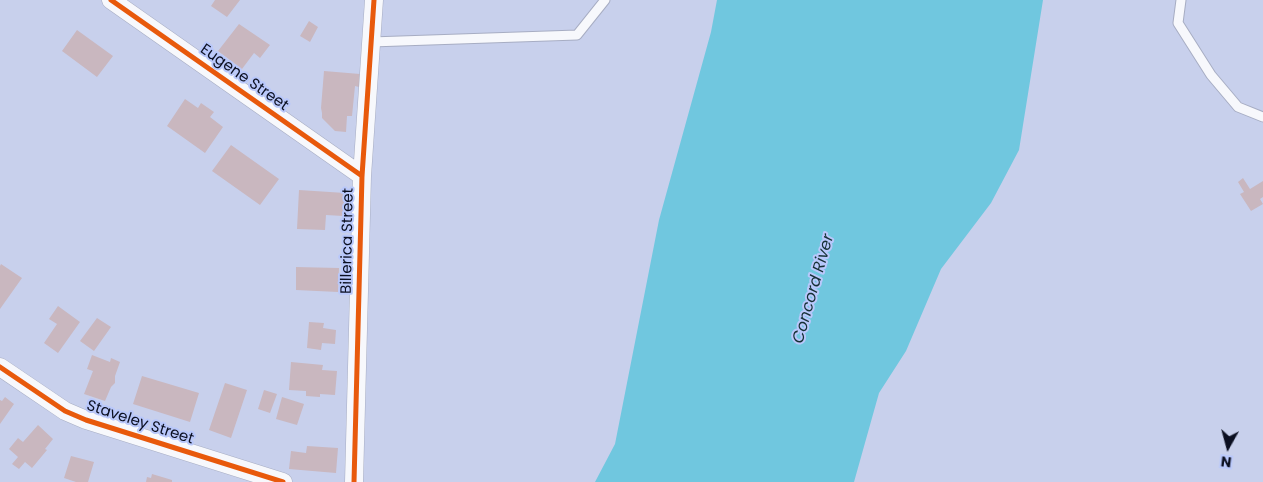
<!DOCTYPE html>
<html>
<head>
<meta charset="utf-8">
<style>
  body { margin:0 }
  #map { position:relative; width:1263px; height:482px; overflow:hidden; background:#c8d0ec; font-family:Poppins,sans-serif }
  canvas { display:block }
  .north { position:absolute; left:1203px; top:422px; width:50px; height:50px; -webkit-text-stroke:4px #b9c8fb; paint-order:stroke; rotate:187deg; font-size:14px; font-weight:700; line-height:20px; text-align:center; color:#0b0f21 }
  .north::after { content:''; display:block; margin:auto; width:18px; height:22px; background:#0b0f21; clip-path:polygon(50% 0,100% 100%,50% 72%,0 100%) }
</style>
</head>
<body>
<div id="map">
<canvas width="1263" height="482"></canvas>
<div class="north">N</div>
</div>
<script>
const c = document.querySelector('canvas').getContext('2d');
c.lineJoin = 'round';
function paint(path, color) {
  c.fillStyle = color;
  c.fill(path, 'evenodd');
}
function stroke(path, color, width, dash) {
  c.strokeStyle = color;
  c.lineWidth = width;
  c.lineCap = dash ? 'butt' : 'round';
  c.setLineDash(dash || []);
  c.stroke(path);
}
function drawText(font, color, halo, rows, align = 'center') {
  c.font = font + ' Poppins,sans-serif';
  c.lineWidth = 4;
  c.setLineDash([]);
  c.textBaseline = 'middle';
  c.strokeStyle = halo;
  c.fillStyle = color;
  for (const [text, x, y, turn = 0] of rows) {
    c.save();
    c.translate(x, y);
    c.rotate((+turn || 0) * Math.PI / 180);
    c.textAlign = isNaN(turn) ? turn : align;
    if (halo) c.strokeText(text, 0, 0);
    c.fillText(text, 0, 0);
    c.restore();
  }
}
paint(new Path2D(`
  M717 0H1043L1019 150 991 203 941 269 906 351 879 393 854 482H595L615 444 659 220 711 32Z`), '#70c7df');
paint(new Path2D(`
  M215 0H240L227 17 211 6Z
  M309 21 318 27 310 42 300 36Z
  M239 24 270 45 260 58 254 53 242 69 218 51Z
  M77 30 113 56 97 77 62 51Z
  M324 71 360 74 359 87 355 86 352 116H347L346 132 335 131 322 118V113L321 108Z
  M185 99 198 108 201 103 214 112 210 117 223 127 205 153 167 126Z
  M231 145 279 179 260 205 212 171Z
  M1243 178 1250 189 1263 181V197L1260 199 1263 204 1251 211 1240 194 1244 192 1238 182Z
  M299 190 345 193 343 216 326 215 325 230 297 229Z
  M1 264 22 278 0 309V266Z
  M296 267 339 268 338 292 296 290Z
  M58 306 80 322 58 353 44 343 57 324 49 319Z
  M97 318 111 327 94 351 80 341Z
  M309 322 324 323 323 328 336 330 335 344 322 343 321 350 307 348Z
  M92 355 110 362 111 358 120 362 115 376V383L111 387 105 401 84 394 93 371 87 369Z
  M291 362 323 365 322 370 337 371 335 395 320 394V397L306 396V391L289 390Z
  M142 376 199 393 190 422 133 404Z
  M225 383 247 390 231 438 209 430Z
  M264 390 277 394 270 413 258 409Z
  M5 397 14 404 0 424V400L2 401Z
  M282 397 304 404 297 425 276 419Z
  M38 425 53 439 45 449 47 450 32 468 25 462 19 469 12 464 18 457 9 449 18 438 23 442Z
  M307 446 338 448 336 473 289 469 291 451 306 453Z
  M71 456 94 462 88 482H76L64 478Z
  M152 474 172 480V482H146L147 477 151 478Z`), '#c9b7bf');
const lane = new Path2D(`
  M1181 0 1178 23 1211 75 1238 107 1263 117
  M371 42 577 35 605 0`);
const street = new Path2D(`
  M111 0 362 176
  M0 367 65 411 86 420 283 482
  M354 482 362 176 374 0`);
stroke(lane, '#a7adc3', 11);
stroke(street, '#a7adc3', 19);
stroke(lane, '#f7f8fc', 9);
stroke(street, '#f7f8fc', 18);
stroke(new Path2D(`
  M111 0 362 176
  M0 367 65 411 86 420 283 482
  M354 482 362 176 374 0`), '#e8590c', 5);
drawText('15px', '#0b0f21', '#b9c8fb', [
  ["Eugene Street",244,78,35],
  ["Billerica Street",348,241,-89],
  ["Staveley Street",140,423,18]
]);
drawText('italic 16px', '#163035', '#b9c8fb', [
  ["Concord River",814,289,-74]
]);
</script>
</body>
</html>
